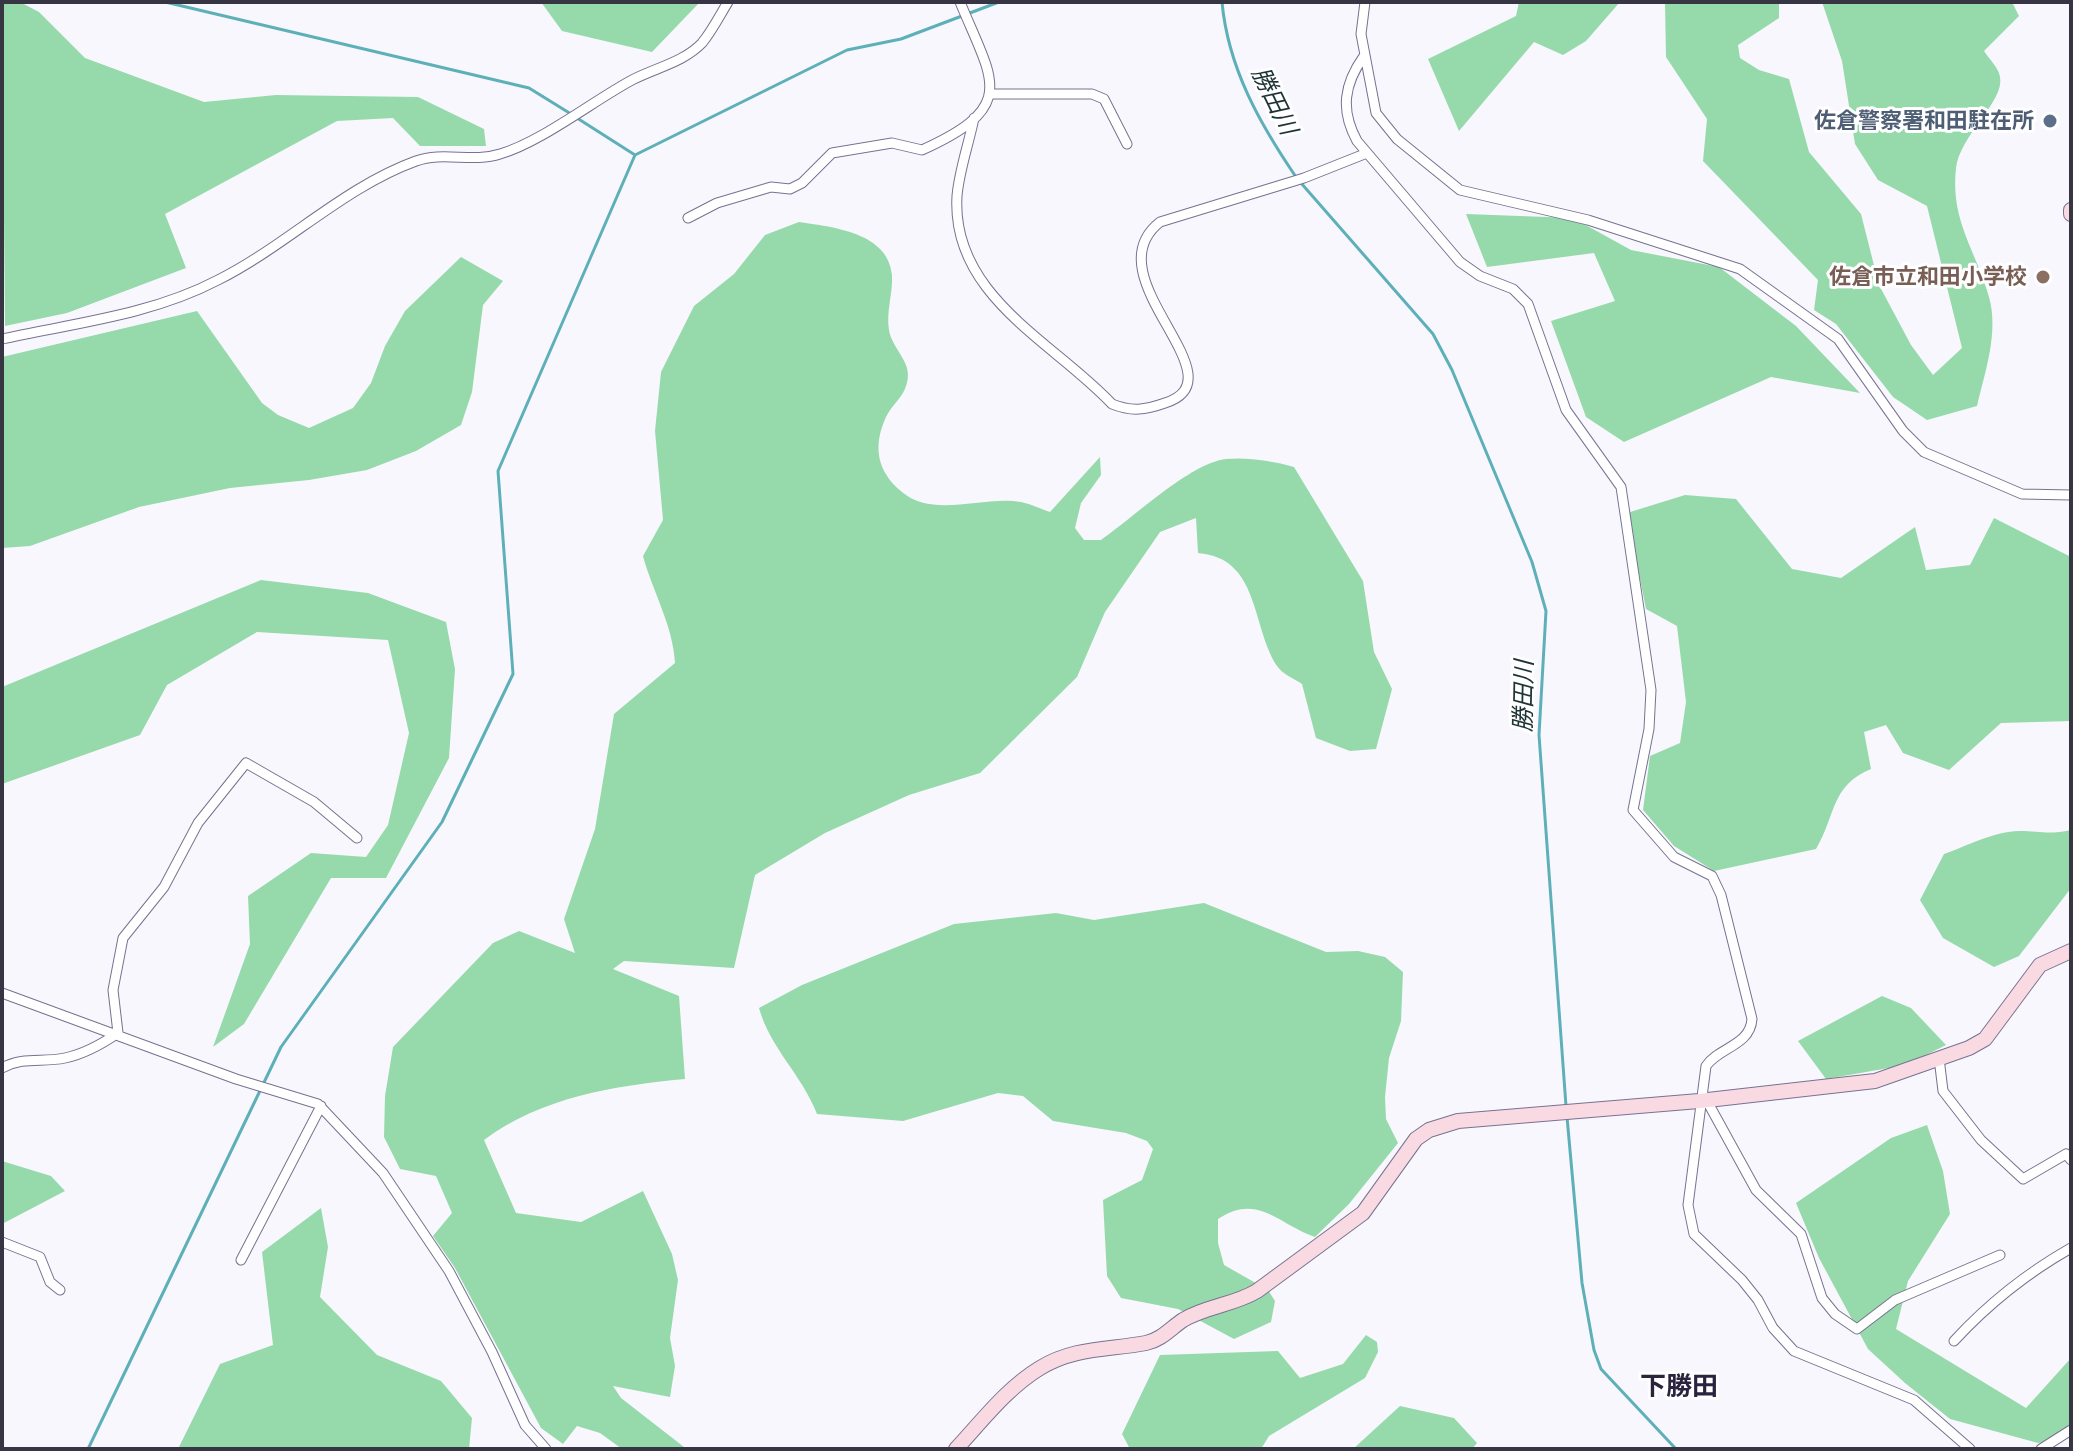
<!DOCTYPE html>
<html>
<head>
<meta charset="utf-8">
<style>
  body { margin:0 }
  #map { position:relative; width:2073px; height:1451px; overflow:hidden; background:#f8f7fe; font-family:"Golos Text",sans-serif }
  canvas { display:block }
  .frame { position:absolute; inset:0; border:4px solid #373543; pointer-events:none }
</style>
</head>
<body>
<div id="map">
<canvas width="2073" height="1451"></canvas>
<div class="frame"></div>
</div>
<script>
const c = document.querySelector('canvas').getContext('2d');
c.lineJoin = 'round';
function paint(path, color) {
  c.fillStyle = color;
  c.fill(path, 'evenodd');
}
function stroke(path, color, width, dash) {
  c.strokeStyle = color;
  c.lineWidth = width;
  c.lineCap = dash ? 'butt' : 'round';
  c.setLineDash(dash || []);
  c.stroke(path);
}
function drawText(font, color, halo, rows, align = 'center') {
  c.font = font + ' "Golos Text","Noto Sans JP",sans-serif';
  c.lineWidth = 6;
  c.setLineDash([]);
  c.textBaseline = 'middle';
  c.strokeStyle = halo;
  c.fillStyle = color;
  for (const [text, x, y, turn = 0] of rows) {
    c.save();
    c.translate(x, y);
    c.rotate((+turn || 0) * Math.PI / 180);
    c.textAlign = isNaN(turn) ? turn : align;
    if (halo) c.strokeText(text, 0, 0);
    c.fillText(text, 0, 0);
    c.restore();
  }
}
paint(new Path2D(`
  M20 2 39 12 85 58 204 102 276 95 418 97 484 129 486 146H420L393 118 337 121 165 214 186 268 67 313 5 326 2 3Z
  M541 2H700L652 52 562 31Z
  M1519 2H1620L1586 41 1563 55 1534 42 1459 131 1428 59 1516 16Z
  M1665 2H1779V18L1738 45 1740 58 1759 70 1789 79 1809 152 1861 214 1879 285 1911 345 1933 375 1962 348 1927 206 1878 180 1855 144 1842 61 1822 2H2012L2019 16 1984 51C1989 59 1999 68 2000 77 2005 101 1960 135 1956 168 1950 221 1976 250 1989 297 1999 332 1985 372 1977 406L1927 420 1893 397 1836 324 1814 310 1818 280 1703 161 1707 119 1666 57Z
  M1466 214 1573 218 1631 250 1719 267 1796 326 1860 393 1771 377 1624 442 1586 417 1551 321 1615 301 1594 253 1487 267Z
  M799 222C832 227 888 232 892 275 893 294 886 311 889 330 892 350 915 363 906 386 903 397 891 406 886 417 873 445 876 471 902 492 934 519 984 495 1021 502 1031 504 1041 509 1050 512L1100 457 1101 475 1081 503 1075 528 1084 540H1101C1133 518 1190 463 1226 459 1249 457 1273 461 1294 467L1363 581 1374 652 1392 689 1376 749 1350 751 1316 738 1302 684C1295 679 1282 674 1277 666 1251 626 1260 558 1198 553L1196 518 1160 532 1105 612 1077 677 980 773 909 795 825 833 755 875 734 968 624 961 613 969 679 996 685 1079C613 1086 542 1097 484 1140L516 1213 581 1222 643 1191 672 1254 678 1280 670 1338 675 1366 670 1397 613 1386 621 1398 684 1447 622 1449 600 1433 577 1426 563 1444 541 1428 455 1268 433 1236 452 1213 436 1176 400 1169 384 1137 385 1096 393 1047 493 943 519 931 575 953 564 919 595 829 614 714 675 663C673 625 653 593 643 556L663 520 655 431 661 372 694 306 734 274 765 235Z
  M461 257 503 281 483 305 472 392 461 425 416 451 367 470 309 480 230 488 139 507 30 546 2 548V357L197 311 262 403 278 415 309 428 353 408 371 383 385 346 405 311Z
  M1685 495 1736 499 1792 569 1841 578 1915 527 1926 570 1970 565 1994 518 2071 557V721L2001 723 1949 770 1903 753 1886 725 1864 732 1871 769C1830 786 1836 816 1816 849L1714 871 1674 846 1643 810 1650 756 1680 743 1686 702 1677 626 1646 609 1627 513Z
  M261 580 368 593 446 622 455 669 449 758 386 878H331L244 1024 213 1047 250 944 248 896 311 853 366 857 388 825 409 733 388 640 257 632 167 685 140 735 2 784V687Z
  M2071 830V888L2019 956 1994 967 1943 938 1920 900 1944 854C1967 846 1995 831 2019 831 2042 831 2047 835 2071 830Z
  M1204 903 1326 952 1358 951 1385 957 1403 972 1401 1021 1389 1058 1385 1097 1386 1119 1398 1143 1349 1204 1315 1237C1276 1223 1258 1193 1218 1219V1243L1224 1265 1268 1290 1275 1301 1271 1322 1234 1339 1178 1309 1121 1298 1107 1276 1103 1200 1142 1180 1153 1149 1147 1141 1126 1133 1053 1121 1023 1096 998 1093 903 1121 817 1114C802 1075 770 1048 759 1008L802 985 954 924 1056 913 1094 920Z
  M1882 996 1911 1008 1946 1045 1906 1065 1826 1079 1798 1041Z
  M1927 1125 1943 1171 1950 1214 1908 1281 1896 1329 2026 1408 2071 1358V1433L2060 1440 2038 1443 1950 1419 1905 1383 1868 1349 1819 1258 1796 1203 1891 1138Z
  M2 1161 51 1176 65 1191 2 1224Z
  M321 1208 328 1247 320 1297 377 1355 441 1381 472 1418 469 1449H178L220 1364 273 1345 262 1252Z
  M1366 1335 1377 1342 1378 1352 1365 1378 1269 1436 1261 1449H1130L1122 1434 1160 1355 1278 1351 1300 1378 1343 1364Z
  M1400 1406 1454 1418 1477 1443 1472 1449H1353Z`), '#96daab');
stroke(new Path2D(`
  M165 2 529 88 571 114
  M1222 2C1228 68 1260 124 1296 177
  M577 118 635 155
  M1301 183 1433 334 1452 370 1532 562 1546 611 1539 735 1566 1106
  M1567 1117 1582 1283 1594 1350 1601 1369 1676 1449
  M88 1449 281 1047 442 822 513 674 498 471 635 155 847 50 901 39 999 2`), '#5eb0b8', 3);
const street = new Path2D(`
  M1365 2 1361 34 1376 113 1397 139 1460 190 1588 220 1740 269 1838 339 1903 431 1924 452 2022 494 2071 495
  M1364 56C1344 84 1340 110 1357 141L1460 262 1480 276 1513 289 1528 304 1566 410 1621 487 1651 690 1649 729 1633 810 1674 857 1712 876 1721 895 1752 1019C1750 1046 1719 1047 1706 1066L1688 1205 1694 1234 1742 1280 1758 1300 1773 1328 1794 1351 1914 1400 1970 1449
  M991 94H1092L1104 99 1127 144
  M974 118C969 143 959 171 957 196 951 296 1054 342 1112 404 1132 412 1145 410 1165 403 1244 378 1090 277 1160 222L1304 178 1367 153
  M688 218 717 203 771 187 790 189 802 183 832 153 892 143 922 150C1019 106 993 82 960 2
  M2 339C75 323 151 315 218 280 286 246 344 187 416 161 443 151 472 163 500 154 541 142 593 101 632 80 655 68 684 62 702 43 712 31 720 15 728 2
  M2 993 236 1079 318 1104 383 1173 449 1271 492 1352 525 1425 546 1449
  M1939 1058 1943 1091 1981 1140 2023 1179 2066 1154 2071 1160
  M2 1068C24 1056 42 1063 65 1058 84 1054 102 1044 118 1033L113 990 123 938 164 887 198 823 246 763 314 802 357 838
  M1707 1101 1756 1190 1801 1234 1822 1298 1835 1314 1857 1329 1895 1300 2000 1255
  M2 1242 40 1257 50 1282 60 1290
  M241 1260 321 1106
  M1954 1341C1989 1303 2027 1273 2071 1248
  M2041 1449 2071 1430`);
const secondary = new Path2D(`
  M2071 210V214
  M956 1449C982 1421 1007 1388 1040 1368 1074 1347 1109 1350 1146 1343 1161 1340 1171 1328 1183 1320 1206 1306 1234 1305 1257 1291L1363 1213 1416 1139 1429 1130 1458 1121 1699 1101 1875 1081 1969 1048 1985 1039 2040 965 2071 951`);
stroke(street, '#777290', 11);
stroke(secondary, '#777290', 16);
stroke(street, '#fff', 9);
stroke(secondary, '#fadae2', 14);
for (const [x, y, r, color] of [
  [2050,121,8,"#5c6f8a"],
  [2043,277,8,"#8d6e63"]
]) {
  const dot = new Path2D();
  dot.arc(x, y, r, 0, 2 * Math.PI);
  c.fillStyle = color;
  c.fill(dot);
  stroke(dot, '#fff', 3);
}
drawText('bold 22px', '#4e5e75', '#fff', [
  ["佐倉警察署和田駐在所",2034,121]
], 'right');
drawText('bold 22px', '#785e54', '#fff', [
  ["佐倉市立和田小学校",2027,277]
], 'right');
drawText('italic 24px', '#1d3334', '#fff', [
  ["勝田川",1274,101,64],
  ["勝田川",1524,696,-89]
]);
drawText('bold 26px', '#2a243e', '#fff', [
  ["下勝田",1679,1387]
]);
</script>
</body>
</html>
